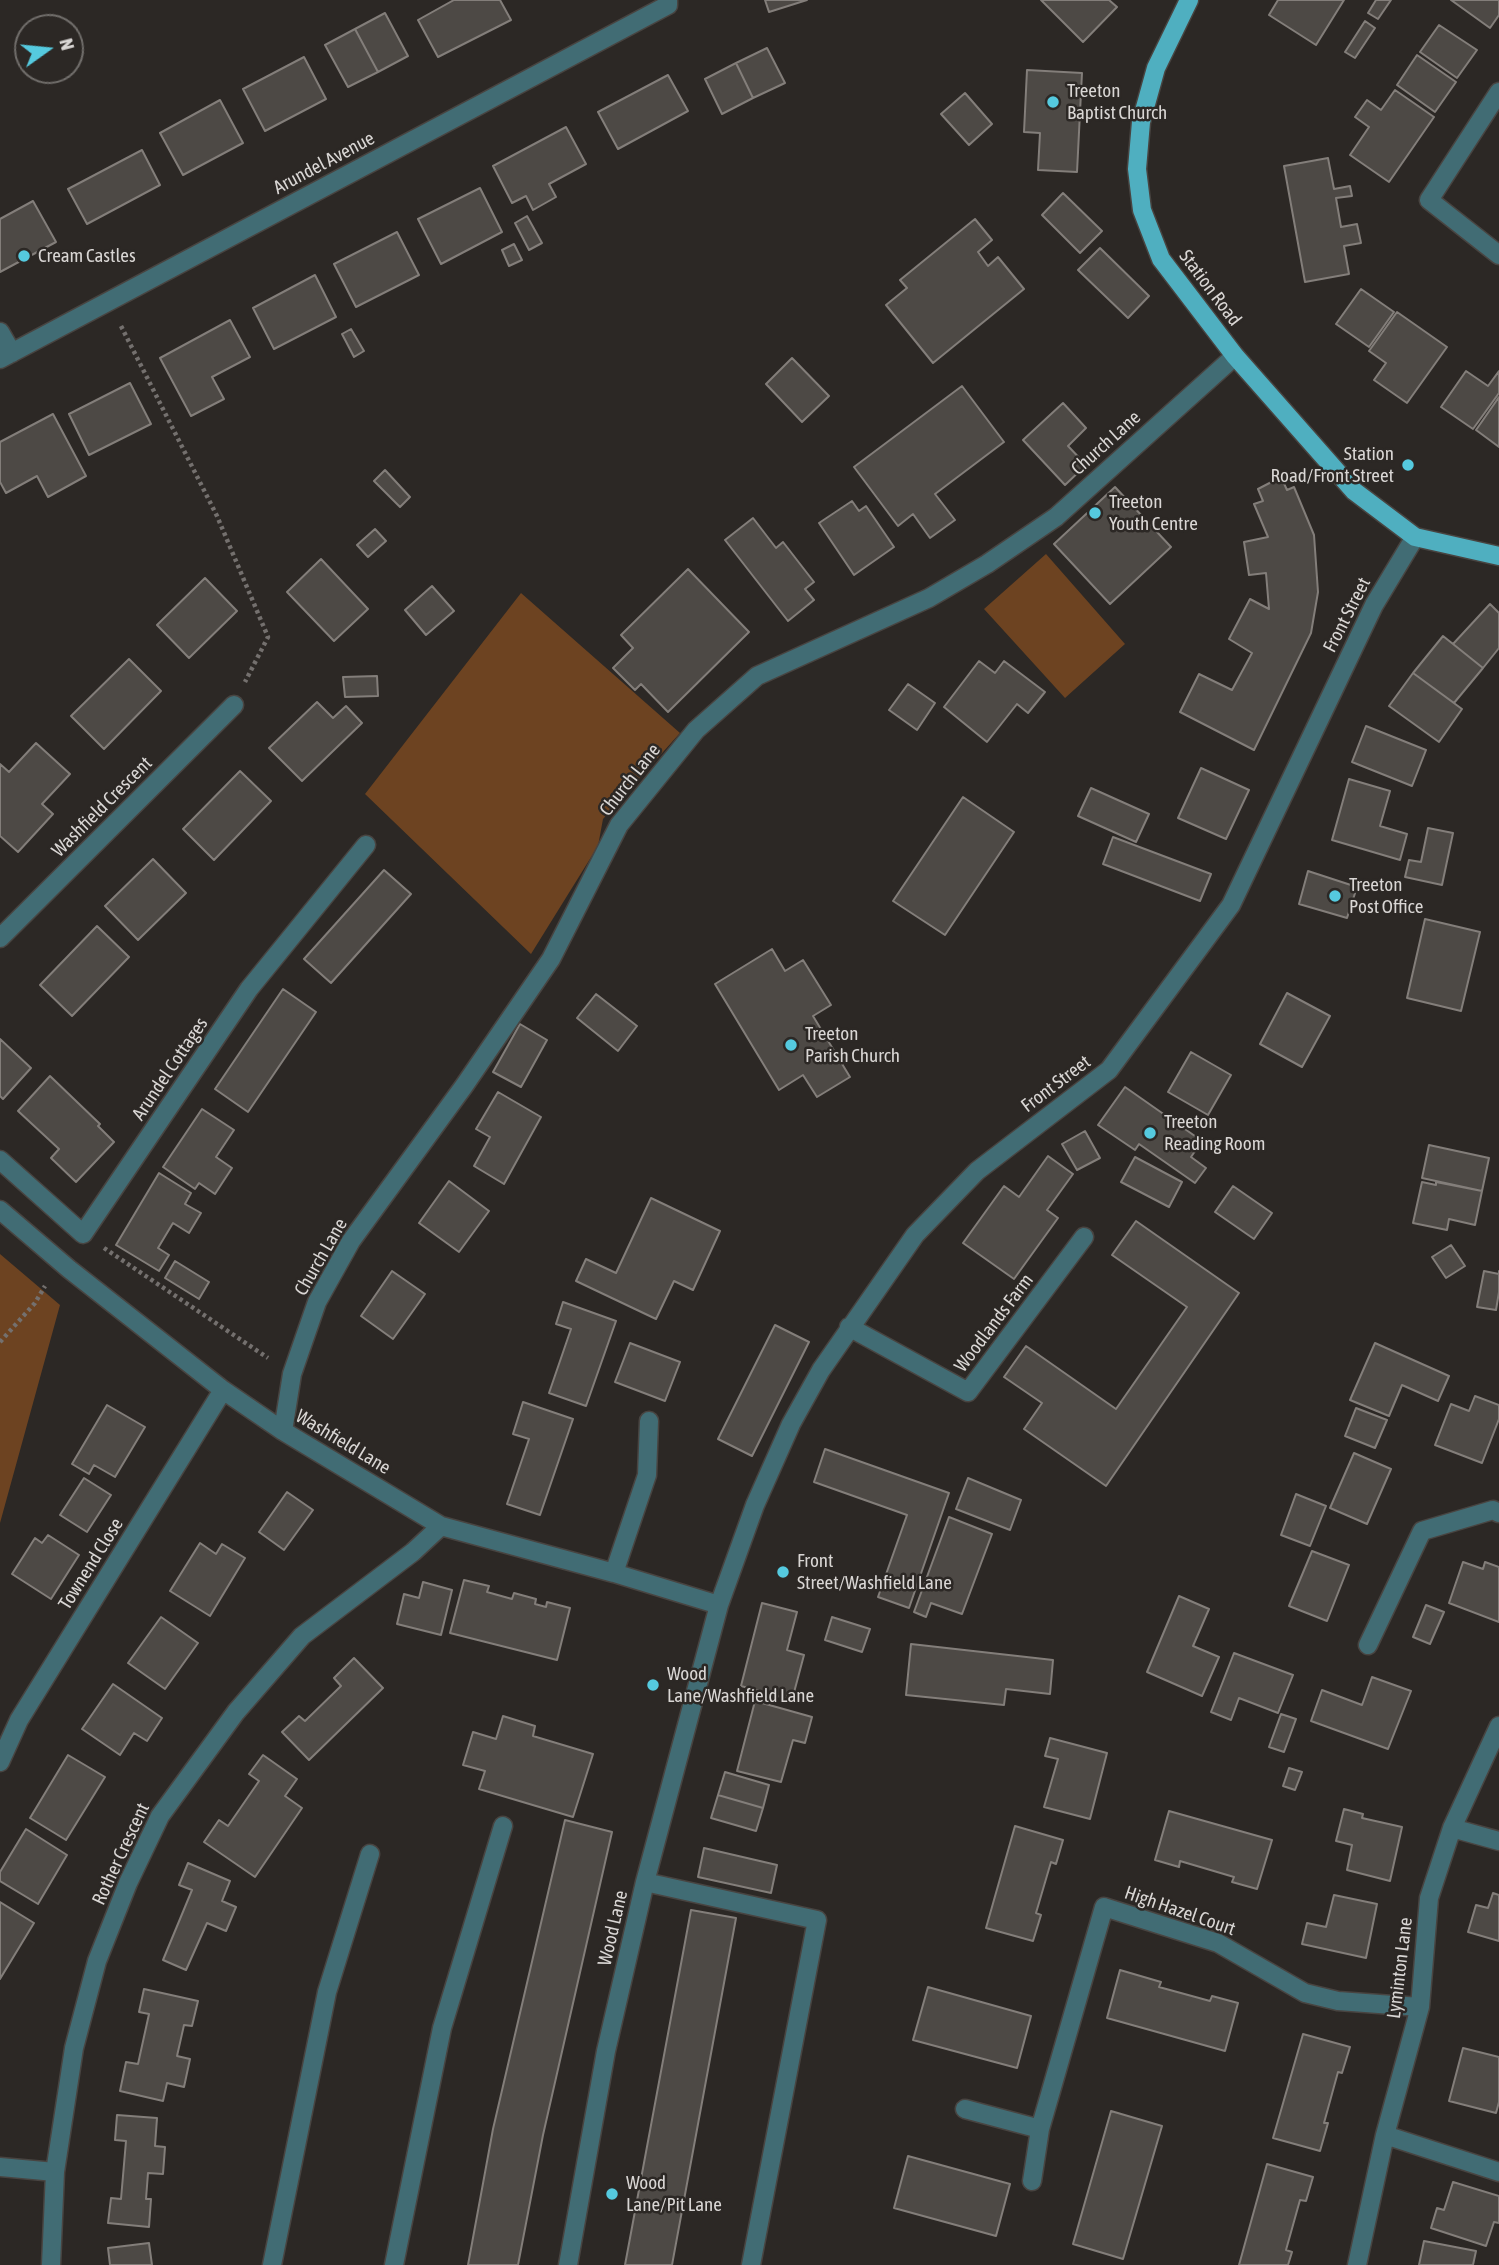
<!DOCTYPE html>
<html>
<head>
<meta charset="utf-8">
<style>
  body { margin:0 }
  #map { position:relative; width:1499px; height:2265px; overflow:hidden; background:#2c2825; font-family:"Asap Condensed",sans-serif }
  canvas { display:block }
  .north { position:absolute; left:14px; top:14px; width:70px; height:70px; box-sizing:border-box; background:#2c2825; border:2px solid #716e6b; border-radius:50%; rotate:75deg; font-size:19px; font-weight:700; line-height:28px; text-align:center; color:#d9d6d4 }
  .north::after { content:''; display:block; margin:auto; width:24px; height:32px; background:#55cadf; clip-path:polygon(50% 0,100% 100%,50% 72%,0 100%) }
</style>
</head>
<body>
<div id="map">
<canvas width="1499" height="2265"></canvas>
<div class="north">N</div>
</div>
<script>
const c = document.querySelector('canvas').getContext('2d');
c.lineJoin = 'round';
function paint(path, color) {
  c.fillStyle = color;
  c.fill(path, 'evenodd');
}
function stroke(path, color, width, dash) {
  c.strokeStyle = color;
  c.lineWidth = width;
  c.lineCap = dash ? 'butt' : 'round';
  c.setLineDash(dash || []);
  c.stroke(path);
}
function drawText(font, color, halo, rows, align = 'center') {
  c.font = font + ' "Asap Condensed",sans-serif';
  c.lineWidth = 5;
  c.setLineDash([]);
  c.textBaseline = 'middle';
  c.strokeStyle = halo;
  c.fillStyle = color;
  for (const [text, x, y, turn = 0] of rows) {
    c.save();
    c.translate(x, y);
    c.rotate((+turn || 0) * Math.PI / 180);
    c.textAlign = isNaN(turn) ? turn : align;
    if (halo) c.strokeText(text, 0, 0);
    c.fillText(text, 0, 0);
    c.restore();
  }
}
paint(new Path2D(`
  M1046 554 1125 644 1065 698 984 609Z
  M521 593 680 733 603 819 598 846 531 954 365 794Z
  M0 1254 60 1305 0 1523Z`), '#6d4321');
const building = new Path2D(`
  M454 0H500L511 20 438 57 418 20Z
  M765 0H807L769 12Z
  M1041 0H1109L1117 7 1083 42Z
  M1278 0H1344L1316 45 1269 15Z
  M1376 0H1391L1378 19 1368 13Z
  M1451 0H1499V15L1490 28Z
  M385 13 408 56 378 72 355 29Z
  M1365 21 1375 28 1355 58 1345 52Z
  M1439 25 1477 50 1457 78 1420 52Z
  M355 29 378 72 348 87 325 45Z
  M767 48 785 83 753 98 736 63Z
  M1417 55 1456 82 1435 112 1397 85Z
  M304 57 326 99 265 131 243 89Z
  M736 63 753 98 722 114 705 79Z
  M1027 70 1082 73 1077 172 1038 170 1040 133 1024 132Z
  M668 75 688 111 618 149 598 112Z
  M1395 90 1434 117 1389 182 1350 155 1369 127 1355 117 1367 100 1381 110Z
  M965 93 992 124 969 145 941 114Z
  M220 100 243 143 183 175 160 133Z
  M566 127 586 164 549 184 556 197 533 210 526 196 512 203 493 166Z
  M142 150 160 185 87 224 68 189Z
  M1328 158 1334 189 1350 186 1352 196 1336 198 1341 227 1357 224 1361 243 1344 246 1349 274 1305 282 1284 166Z
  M480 188 502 232 441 264 418 219Z
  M1063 193 1102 231 1080 253 1042 215Z
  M33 201 56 242 0 272V219Z
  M527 216 542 243 529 250 515 223Z
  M975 219 992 240 978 252 988 266 998 257 1024 289 933 363 886 305 907 288 900 280Z
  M397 232 419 275 356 307 334 264Z
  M514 244 522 260 509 266 502 250Z
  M1100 248 1149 296 1128 318 1078 270Z
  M315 275 336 317 274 349 253 308Z
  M1361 289 1394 312 1369 347 1336 324Z
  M1397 312 1447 347 1407 403 1374 380 1386 363 1369 351Z
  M230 320 250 357 212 377 224 399 191 416 160 358Z
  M351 329 364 351 354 357 342 334Z
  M792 358 829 396 802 422 766 384Z
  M1466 371 1488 386 1499 371V393L1473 429 1441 407Z
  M130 383 151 424 89 455 69 414Z
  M962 386 1004 442 935 494 955 520 930 538 913 514 898 526 854 467Z
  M1499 397V447L1476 430Z
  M1063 403 1086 428 1068 446 1086 465 1065 485 1023 440Z
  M53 414 86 476 48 497 37 476 6 493 0 482V442Z
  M385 470 410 497 400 507 374 481Z
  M1281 477 1287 490 1294 487 1314 535 1318 592 1311 633 1254 750 1180 712 1199 674 1232 690 1252 653 1229 639 1250 599 1269 609 1266 573 1249 575 1244 542 1268 537 1254 504 1263 501 1258 489Z
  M1115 487 1171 547 1110 604 1054 544Z
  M852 501 859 511 866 506 894 547 854 575 819 523Z
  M753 518 776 548 783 542 814 582 805 589 814 600 788 621 725 540Z
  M375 529 386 541 368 557 357 545Z
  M321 559 368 609 334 641 287 592Z
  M688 569 749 632 668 712 641 684 635 690 613 668 633 648 621 635Z
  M205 578 237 611 189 658 157 625Z
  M432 586 454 611 426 635 405 610Z
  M1490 604 1499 613V648L1483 668 1453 644Z
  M1443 636 1483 668 1454 703 1413 673Z
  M129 659 161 691 104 749 71 716Z
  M979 661 995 673 1004 661 1045 692 1028 713 1017 704 987 742 944 707Z
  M1413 673 1462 709 1439 742 1389 706Z
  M377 676 378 696 345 697 343 677Z
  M908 684 935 703 917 730 889 710Z
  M317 702 333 718 346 706 362 723 302 781 269 748Z
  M1366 726 1426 750 1412 786 1352 762Z
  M36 743 70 774 42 804 53 814 18 852 0 836V764L9 772Z
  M1201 768 1249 790 1226 839 1178 818Z
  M240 771 271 801 214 860 183 829Z
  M1349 779 1390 791 1380 826 1407 834 1400 860 1332 840Z
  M1091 788 1149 814 1136 842 1078 816Z
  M963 797 1014 832 945 935 893 901Z
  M1428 828 1453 833 1442 885 1405 877 1409 860 1421 862Z
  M1113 837 1211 874 1200 901 1103 864Z
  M153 859 186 893 138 940 105 906Z
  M384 870 411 894 331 983 304 959Z
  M1308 871 1357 887 1347 918 1299 904Z
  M1425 919 1480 932 1461 1011 1407 998Z
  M97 926 129 957 72 1016 40 985Z
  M772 949 785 971 803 960 831 1005 813 1016 850 1077 817 1097 803 1075 779 1090 715 984Z
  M283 989 316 1012 248 1112 215 1089Z
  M1287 993 1330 1016 1302 1067 1260 1044Z
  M596 994 637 1026 618 1051 577 1018Z
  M520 1024 547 1040 521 1087 493 1072Z
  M0 1039 31 1068 3 1099 0 1096Z
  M1191 1052 1231 1075 1208 1115 1168 1092Z
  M50 1076 100 1124 98 1126 114 1142 76 1182 51 1158 59 1149 18 1111Z
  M1125 1087 1202 1141 1191 1157 1206 1168 1195 1183 1139 1144 1135 1150 1098 1125Z
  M498 1092 541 1117 504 1184 474 1166 490 1137 476 1129Z
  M202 1109 234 1130 216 1157 232 1168 215 1194 199 1183 195 1189 163 1167Z
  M1085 1131 1100 1158 1077 1170 1062 1144Z
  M1429 1145 1489 1158 1482 1191 1422 1178Z
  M1048 1156 1073 1174 1047 1210 1058 1218 1014 1279 963 1243 1004 1186 1019 1197Z
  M1135 1157 1182 1182 1169 1207 1121 1182Z
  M159 1173 191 1193 185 1204 201 1213 189 1233 173 1223 158 1248 169 1255 159 1271 116 1245Z
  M449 1181 489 1211 459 1252 419 1223Z
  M1422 1182 1436 1185V1182L1482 1191 1475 1225 1449 1219 1447 1230 1413 1223Z
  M1233 1186 1272 1213 1254 1239 1215 1212Z
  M651 1198 720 1231 693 1290 674 1281 656 1319 576 1281 586 1259 616 1273Z
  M1136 1221 1239 1293 1106 1486 1024 1429 1042 1403 1004 1377 1026 1346 1116 1409 1187 1307 1112 1255Z
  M1451 1245 1465 1266 1446 1278 1432 1257Z
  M175 1261 209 1282 199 1299 165 1278Z
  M392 1271 425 1294 393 1339 361 1316Z
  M1484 1271 1499 1274V1271V1292L1496 1310 1477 1307Z
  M563 1302 616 1321 586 1406 549 1393 571 1329 556 1324Z
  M775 1325 809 1342 752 1456 718 1439Z
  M630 1343 680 1362 665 1401 615 1382Z
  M1375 1343 1449 1376 1438 1401 1402 1385 1389 1416 1350 1400Z
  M1475 1396 1499 1405V1419L1482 1463 1435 1445 1451 1404 1469 1411Z
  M523 1402 573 1419 540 1515 507 1504 529 1439 513 1434Z
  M107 1405 145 1427 115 1477 94 1465 89 1474 72 1464Z
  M1356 1408 1387 1420 1375 1448 1345 1436Z
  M825 1449 949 1493 909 1608 878 1597 907 1515 814 1482Z
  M1354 1453 1391 1469 1367 1524 1330 1508Z
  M84 1478 111 1495 87 1532 60 1515Z
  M968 1478 1021 1500 1010 1530 956 1509Z
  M287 1492 313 1510 284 1550 259 1532Z
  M1296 1494 1326 1506 1310 1546 1281 1535Z
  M949 1517 992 1534 962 1614 931 1603 926 1617 914 1612Z
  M48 1535 79 1555 51 1599 12 1574 35 1538 42 1543Z
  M200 1543 216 1554 222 1544 245 1558 210 1616 170 1591Z
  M1312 1551 1349 1565 1327 1621 1289 1606Z
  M1463 1562 1483 1569 1485 1562 1499 1567V1622L1449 1603Z
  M464 1580 489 1586 487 1592 512 1599 514 1593 536 1599 535 1604 546 1607 547 1602 570 1608 557 1660 450 1633Z
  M423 1582 452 1590 441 1635 397 1624 404 1594 419 1598Z
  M1179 1596 1209 1609 1193 1646 1219 1657 1202 1696 1147 1672Z
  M762 1603 797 1612 787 1650 804 1655 792 1700 741 1686Z
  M1426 1605 1444 1612 1430 1644 1413 1637Z
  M161 1617 198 1643 165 1689 128 1663Z
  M832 1617 870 1629 862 1652 825 1640Z
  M911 1644 1053 1660 1050 1694 1006 1689 1004 1705 906 1695Z
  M1234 1653 1293 1675 1278 1713 1239 1698 1231 1720 1211 1712Z
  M354 1658 383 1688 309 1760 282 1732 299 1716 305 1721 341 1686 334 1678Z
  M1372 1677 1411 1691 1388 1749 1311 1721 1322 1690 1362 1705Z
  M113 1684 162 1718 147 1741 134 1733 120 1755 82 1729Z
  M755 1701 812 1717 805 1743 793 1740 781 1782 737 1771Z
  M1281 1714 1296 1719 1284 1752 1269 1747Z
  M503 1716 535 1726 533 1736 593 1754 573 1817 479 1789 485 1771 463 1765 473 1732 496 1739Z
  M1050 1738 1107 1753 1090 1819 1044 1807 1058 1759 1045 1756Z
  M68 1755 105 1777 66 1840 30 1818Z
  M263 1755 297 1779 285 1796 302 1808 255 1877 204 1842 219 1820 228 1826 259 1781 249 1774Z
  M1289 1768 1302 1772 1295 1790 1283 1786Z
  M725 1772 769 1785 763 1808 718 1795Z
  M718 1795 763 1808 756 1831 711 1818Z
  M1344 1809 1363 1814 1362 1818 1402 1827 1390 1881 1347 1870 1352 1845 1336 1841Z
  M1169 1811 1272 1840 1257 1889 1232 1882 1234 1877 1180 1861 1179 1867 1155 1860Z
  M565 1820 612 1832 543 2135 518 2265H468L493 2129Z
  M1015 1826 1063 1840 1056 1864 1051 1862 1036 1913 1041 1915 1033 1941 986 1928Z
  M26 1829 67 1855 38 1904 0 1881V1872Z
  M704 1848 777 1865 771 1893 698 1877Z
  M188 1863 230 1881 222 1901 236 1907 226 1931 207 1923 186 1970 163 1960 192 1890 179 1885Z
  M1493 1893 1499 1895V1941L1468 1932 1476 1905 1488 1908Z
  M1334 1895 1377 1904 1366 1958 1302 1944 1307 1923 1326 1927Z
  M0 1902 34 1923 0 1979Z
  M691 1910 736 1918 672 2265H625Z
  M1120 1970 1161 1982 1159 1987 1210 2001 1212 1996 1238 2003 1225 2051 1107 2018Z
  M928 1987 1031 2016 1017 2068 913 2040Z
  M144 1989 198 2001 192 2026 184 2025 177 2056 190 2059 184 2087 167 2083 163 2101 120 2091 126 2062 138 2064 149 2014 139 2012Z
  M1303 2034 1350 2047 1342 2073 1338 2072 1324 2123H1328L1320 2151 1273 2138Z
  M1463 2048 1499 2057V2102L1496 2113 1449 2101Z
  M1111 2111 1162 2126 1123 2259 1073 2244Z
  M117 2115 157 2118 155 2146 165 2147 163 2174 148 2173 146 2199H151L149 2227 108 2223 111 2198 121 2199 126 2141 115 2140Z
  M908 2156 1010 2184 996 2236 894 2208Z
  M1267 2164 1313 2177 1306 2201 1300 2200 1286 2250 1292 2252 1288 2265H1239Z
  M1453 2182 1499 2196V2223L1494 2222 1486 2246 1431 2228 1437 2208 1444 2210Z
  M1424 2241 1476 2251 1473 2265H1419Z
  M149 2243 152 2265H110L108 2248Z`);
paint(building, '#4d4945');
stroke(building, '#837e7a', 2);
const minor = new Path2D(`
  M1499 92 1429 200 1499 255
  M0 332 12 353
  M0 359 668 5V0
  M0 938 234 705
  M0 1160 83 1234 249 989 366 845
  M0 1210 69 1269 223 1390 283 1431 441 1526 614 1573 719 1605
  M849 1327 968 1392 1084 1237
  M283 1431 292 1374 317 1302 351 1241 464 1086 551 959 619 825 696 730 757 676 929 598 987 564 1056 517 1235 356
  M614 1573 647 1475 649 1421
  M1368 1645 1422 1531 1493 1510 1499 1513
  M0 1762 19 1720 223 1390
  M1452 1828 1499 1841
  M645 1882 817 1920 751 2265
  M965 2109 1040 2129 1104 1907 1218 1943 1305 1993 1338 2001 1420 2007
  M1385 2135 1499 2172
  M0 2167 55 2172
  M1032 2181 1040 2129
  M51 2265 55 2172 74 2048 97 1961 128 1883 160 1816 236 1712 302 1636 413 1552 441 1526
  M272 2265 327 1992 370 1854
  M394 2265 442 2028 503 1826
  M568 2265 606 2051 645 1882 719 1605 755 1505 791 1424 821 1370 915 1235 977 1171 1109 1070 1231 905 1374 605 1415 537
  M1357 2265 1385 2135 1420 2007 1429 1898 1452 1828 1499 1726`);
const major = new Path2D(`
  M1189 0 1156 68 1141 122 1137 169 1142 210 1161 259 1235 356 1354 491 1415 537 1499 556`);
stroke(minor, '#484441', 21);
stroke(major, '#484441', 21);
stroke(new Path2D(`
  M121 326 217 516 268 637 245 682
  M104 1248 268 1358
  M0 1342 35 1303 45 1286`), '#74706e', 4.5, [3.5, 3.5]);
stroke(minor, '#416c74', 18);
stroke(major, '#4fafc0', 18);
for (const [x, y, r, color] of [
  [1053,102,7,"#55cadf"],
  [24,256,7,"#55cadf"],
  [1408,465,7,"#55cadf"],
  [1095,513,7,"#55cadf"],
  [1335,896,7,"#55cadf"],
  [791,1045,7,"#55cadf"],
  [1150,1133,7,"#55cadf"],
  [783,1572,7,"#55cadf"],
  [653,1685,7,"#55cadf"],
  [612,2194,7,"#55cadf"]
]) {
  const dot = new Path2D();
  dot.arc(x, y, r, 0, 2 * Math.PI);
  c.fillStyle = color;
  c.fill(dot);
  stroke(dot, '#2c2825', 2.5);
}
drawText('19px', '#d9d6d4', '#2c2825', [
  ["Treeton",1067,91],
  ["Baptist Church",1067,113],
  ["Cream Castles",38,256],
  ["Station",1394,454,"right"],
  ["Road/Front Street",1394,476,"right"],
  ["Treeton",1109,502],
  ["Youth Centre",1109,524],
  ["Treeton",1349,885],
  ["Post Office",1349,907],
  ["Treeton",805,1034],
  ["Parish Church",805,1056],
  ["Treeton",1164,1122],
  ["Reading Room",1164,1144],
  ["Front",797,1561],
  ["Street/Washfield Lane",797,1583],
  ["Wood",667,1674],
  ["Lane/Washfield Lane",667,1696],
  ["Wood",626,2183],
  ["Lane/Pit Lane",626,2205]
], 'left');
drawText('19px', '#d9d6d4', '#2c2825', [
  ["Arundel Avenue",324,163,-28],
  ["Station Road",1210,288,53],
  ["Church Lane",1106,443,-42],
  ["Front Street",1347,615,-63],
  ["Church Lane",630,780,-52],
  ["Washfield Crescent",102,807,-45],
  ["Arundel Cottages",170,1069,-56],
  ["Front Street",1056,1084,-37],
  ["Church Lane",321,1257,-60],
  ["Woodlands Farm",994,1323,-53],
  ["Washfield Lane",343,1442,31],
  ["Townend Close",91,1564,-58],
  ["Rother Crescent",121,1854,-65],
  ["High Hazel Court",1180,1911,19],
  ["Wood Lane",613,1928,-77],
  ["Lyminton Lane",1400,1968,-83]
]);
</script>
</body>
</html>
